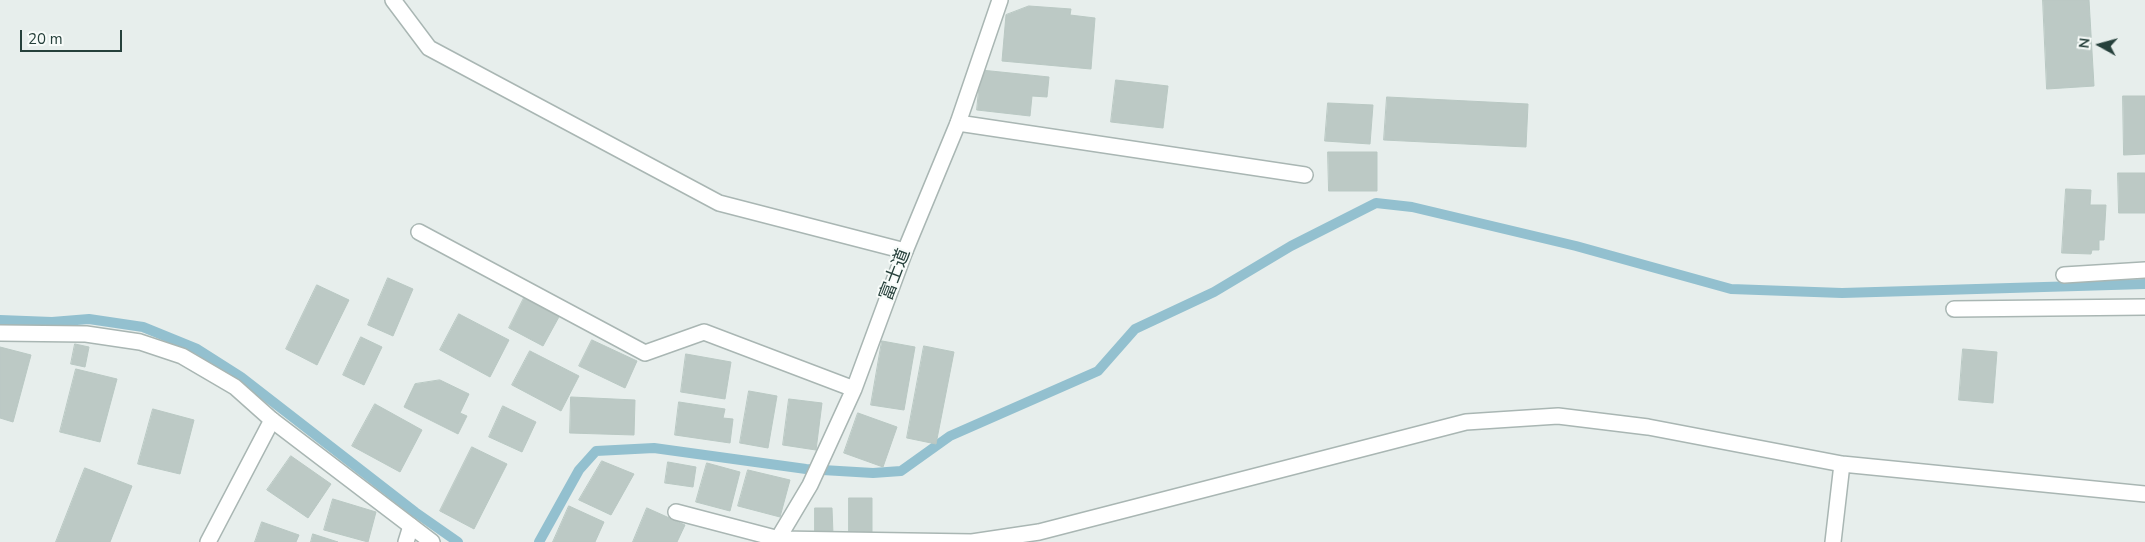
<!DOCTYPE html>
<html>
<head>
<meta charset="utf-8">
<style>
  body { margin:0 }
  #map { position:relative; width:2145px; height:542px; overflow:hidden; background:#e7eeec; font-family:"Nunito Sans",sans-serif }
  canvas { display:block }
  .north { position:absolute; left:2075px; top:20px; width:50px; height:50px; -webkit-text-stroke:4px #f7fbf9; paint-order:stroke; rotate:277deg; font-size:14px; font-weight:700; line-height:20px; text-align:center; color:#26403b }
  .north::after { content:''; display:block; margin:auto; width:18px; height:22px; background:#26403b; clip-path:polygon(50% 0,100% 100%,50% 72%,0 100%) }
  .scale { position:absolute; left:20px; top:30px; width:102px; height:22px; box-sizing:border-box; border:2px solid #26403b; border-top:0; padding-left:6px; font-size:15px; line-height:18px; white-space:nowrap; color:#26403b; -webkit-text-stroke:4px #f7fbf9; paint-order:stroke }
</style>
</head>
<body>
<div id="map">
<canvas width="2145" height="542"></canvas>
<div class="north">N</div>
<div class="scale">20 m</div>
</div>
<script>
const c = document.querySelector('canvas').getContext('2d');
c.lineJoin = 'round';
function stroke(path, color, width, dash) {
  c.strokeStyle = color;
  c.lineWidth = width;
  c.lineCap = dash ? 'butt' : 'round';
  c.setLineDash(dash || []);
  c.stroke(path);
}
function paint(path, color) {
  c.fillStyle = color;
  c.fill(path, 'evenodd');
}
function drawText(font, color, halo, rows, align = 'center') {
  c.font = font + ' "Nunito Sans","Noto Sans JP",sans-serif';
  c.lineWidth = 4;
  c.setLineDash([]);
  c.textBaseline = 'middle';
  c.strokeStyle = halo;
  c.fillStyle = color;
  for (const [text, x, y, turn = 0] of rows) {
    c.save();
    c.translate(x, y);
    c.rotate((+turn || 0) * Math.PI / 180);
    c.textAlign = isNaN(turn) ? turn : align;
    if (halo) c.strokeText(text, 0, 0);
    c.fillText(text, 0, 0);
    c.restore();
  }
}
stroke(new Path2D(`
  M0 320 52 322 89 319 143 327 197 349 241 377 415 512 458 542
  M539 542 579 470 596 451 654 448 806 469 873 473 901 471 950 436 1098 371 1135 329 1214 292 1291 246 1376 203 1412 207 1576 246 1731 289 1842 293 2145 284`), '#93c0cf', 10);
const building = new Path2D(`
  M2043 0H2089L2094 86 2047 89Z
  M1029 6 1071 9 1070 15 1095 18 1091 69 1002 61 1006 15Z
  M981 70 1049 77 1047 97 1032 96 1030 116 977 110Z
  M1116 80 1168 86 1163 128 1111 122Z
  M2123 96H2145V154L2124 155Z
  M1387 97 1528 104 1526 147 1384 140Z
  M1328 103 1373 105 1370 144 1325 141Z
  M1328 152H1377V191H1329Z
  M2118 173H2145V213H2119Z
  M2066 189 2091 190 2090 205H2106L2104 240H2099V250H2092L2091 254 2062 253Z
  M388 278 413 289 393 336 368 325Z
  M317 285 349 300 317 365 286 349Z
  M525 296 560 315 543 346 509 328Z
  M459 314 509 340 490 377 440 350Z
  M361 337 382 347 364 385 343 375Z
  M592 340 637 361 625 388 579 366Z
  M882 341 915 347 904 410 871 405Z
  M75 344 89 347 85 367 71 364Z
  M924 346 954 352 936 444 907 438Z
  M0 347 31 355 13 422 0 418Z
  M1963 349 1997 352 1993 403 1959 400Z
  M530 351 579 376 561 411 512 385Z
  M686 354 731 362 725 399 681 392Z
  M76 369 117 379 100 442 60 432Z
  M440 380 469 394 460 413 467 416 458 434 404 407 415 384Z
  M749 391 777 396 768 448 740 443Z
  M571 397 635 400 634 435 570 433Z
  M789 399 822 403 816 450 783 445Z
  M679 402 725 409 723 418 733 419 730 443 675 435Z
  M375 404 422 430 400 472 352 446Z
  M503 406 536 422 522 452 489 437Z
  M153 409 194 420 180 474 138 464Z
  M858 413 897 427 883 467 844 453Z
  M472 447 507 464 474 529 440 511Z
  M291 456 331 484 308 518 267 490Z
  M602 461 634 474 611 515 579 500Z
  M668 462 696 467 693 487 665 483Z
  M707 463 740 472 730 511 696 502Z
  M85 468 132 486 110 542H56Z
  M748 470 790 480 780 517 738 506Z
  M849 498H872V534H849Z
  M333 499 376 512 368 542 324 530Z
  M569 506 604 522 595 542H553Z
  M647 508 685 525 677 542H633Z
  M815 508H832L833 534 815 535Z
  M262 522 299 535 296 542H255Z
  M313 534 338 542H311Z`);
paint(building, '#bcc9c5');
stroke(building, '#b9c8c3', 1);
const service = new Path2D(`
  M393 0 429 48 719 203 905 251
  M958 123 1305 175
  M2064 275 2145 270
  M1954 309 2145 307
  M676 512 779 539 972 542 1039 532 1466 422 1558 416 1648 427 1842 464 2145 494
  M208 542 272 420
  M406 542 411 526
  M1833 542 1842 464`);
const minor = new Path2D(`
  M419 232 645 353 704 332 854 389
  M0 333 86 334 140 342 182 356 235 387 272 420 432 542
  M776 542 810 485 854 389 905 251 958 123 1000 0`);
stroke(service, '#a9b6b3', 18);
stroke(minor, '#a9b6b3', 18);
stroke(service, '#fff', 15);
stroke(minor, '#fff', 15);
drawText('18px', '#26403b', '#f7fbf9', [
  ["富士道",896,275,-69]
]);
</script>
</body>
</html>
